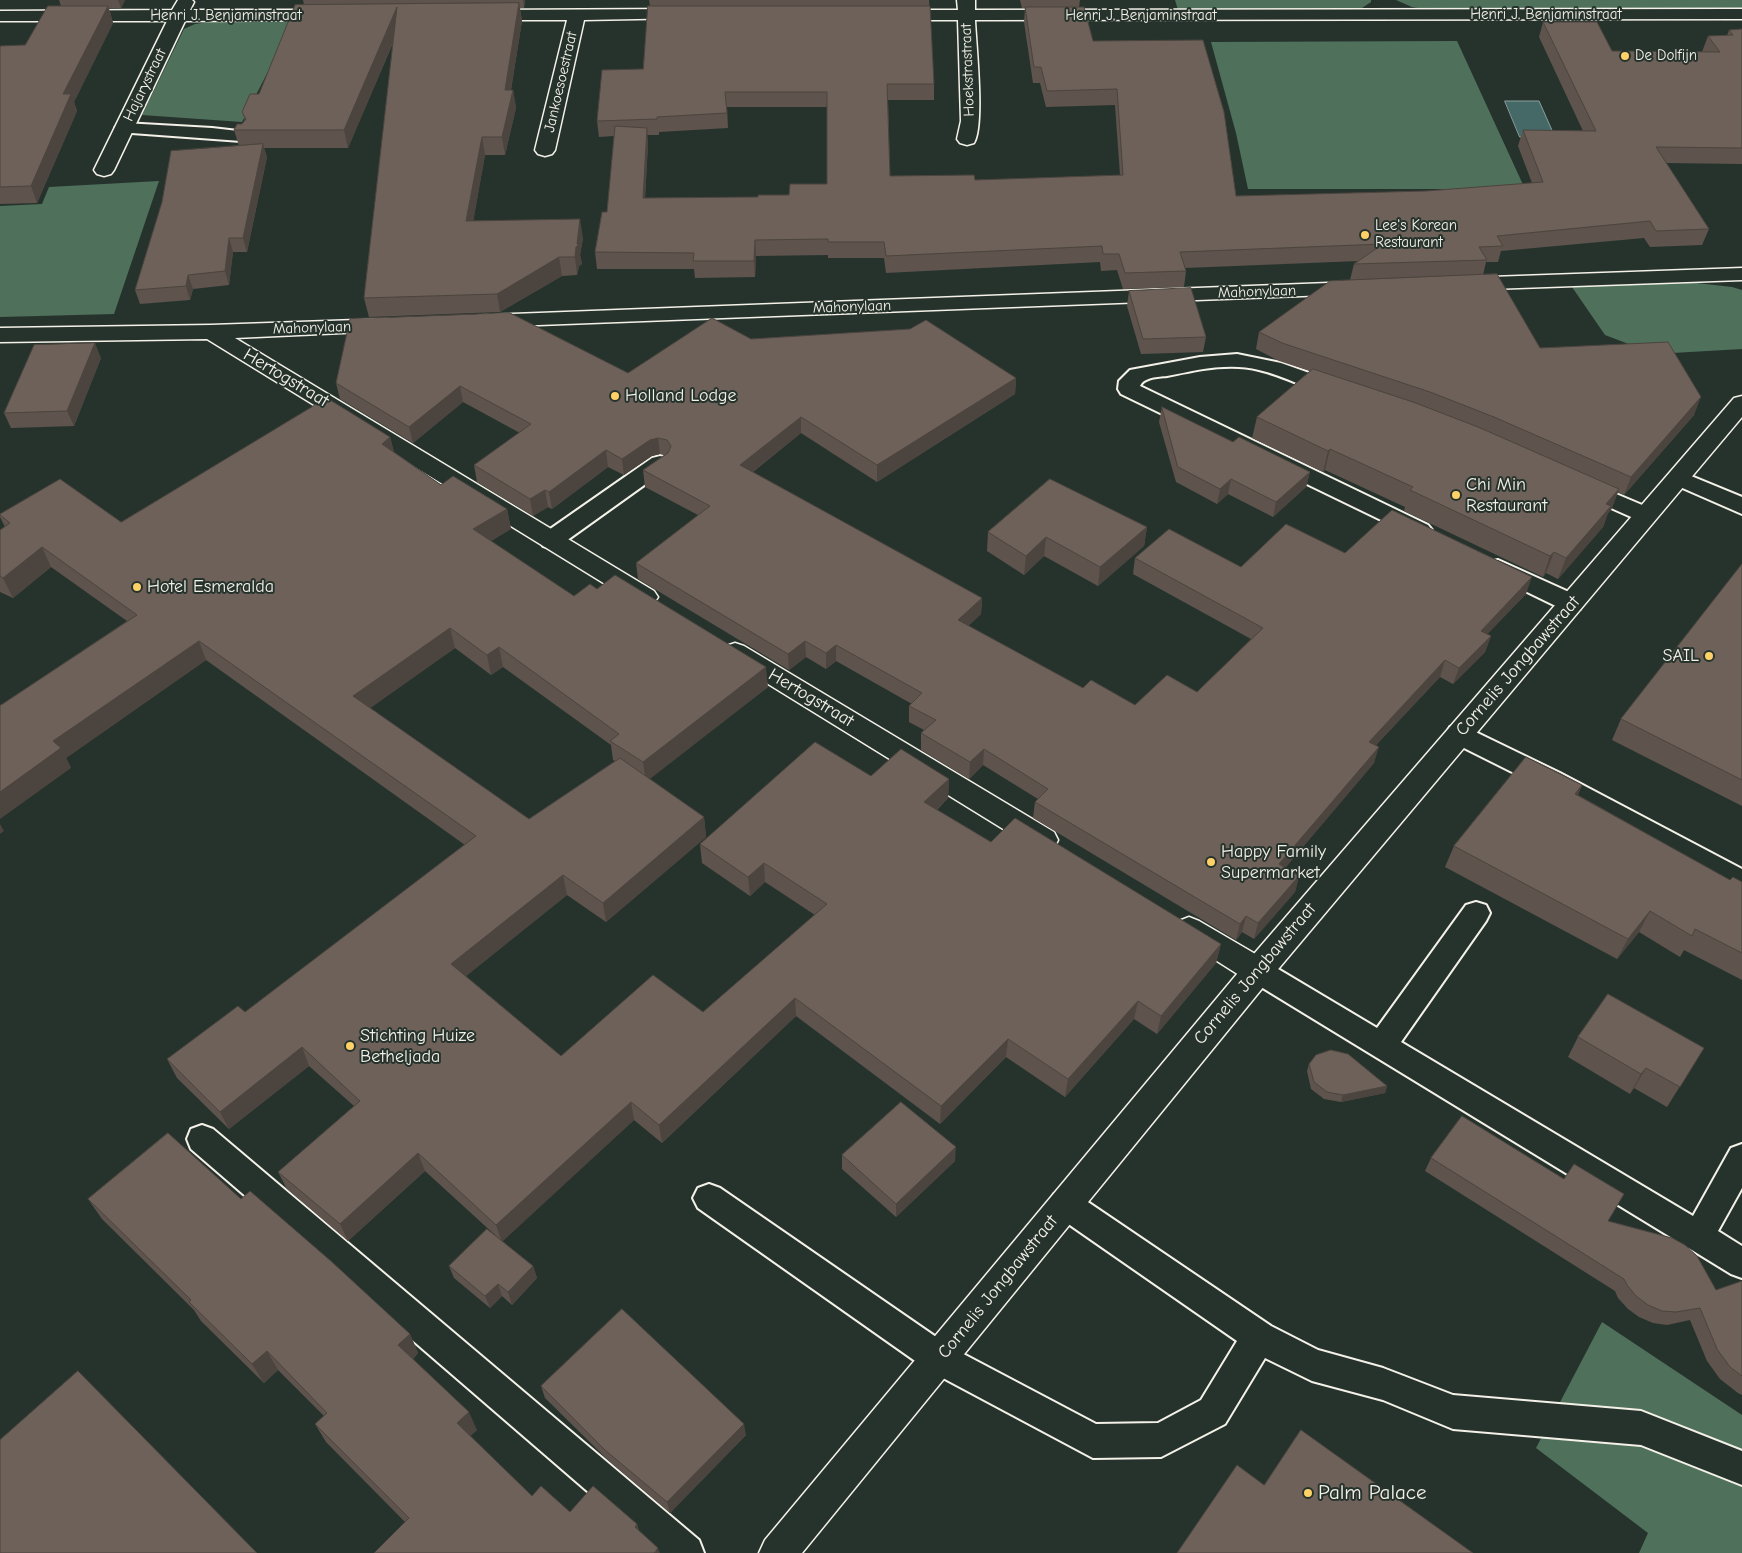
<!DOCTYPE html>
<html>
<head>
<meta charset="utf-8">
<style>
  body { margin:0 }
  canvas { display:block; background:#26332d }
</style>
</head>
<body>
<canvas width="1742" height="1553"></canvas>
<script>
const c = document.querySelector('canvas').getContext('2d');
c.lineJoin = 'round';
function paint(path, color) {
  c.fillStyle = color;
  c.fill(path, 'evenodd');
}
function stroke(path, color, width, dash) {
  c.strokeStyle = color;
  c.lineWidth = width;
  c.lineCap = dash ? 'butt' : 'round';
  c.setLineDash(dash || []);
  c.stroke(path);
}
function drawText(font, color, halo, rows, align = 'center') {
  c.font = font + ' "Comic Neue",sans-serif';
  c.lineWidth = 4;
  c.setLineDash([]);
  c.textBaseline = 'middle';
  c.strokeStyle = halo;
  c.fillStyle = color;
  for (const [text, x, y, turn = 0] of rows) {
    c.save();
    c.translate(x, y);
    c.rotate((+turn || 0) * Math.PI / 180);
    c.textAlign = isNaN(turn) ? turn : align;
    if (halo) c.strokeText(text, 0, 0);
    c.fillText(text, 0, 0);
    c.restore();
  }
}
paint(new Path2D(`
  M1175 0H1371V2L1362 8 1346 9 1178 10Z
  M1396 0H1742V8L1429 10 1412 7Z
  M223 20 294 21 242 122 142 115 184 29 195 24Z
  M1457 41 1525 189H1248L1236 133 1211 42Z
  M159 181 114 314 0 317V206L42 204 49 187Z
  M1679 281 1732 287 1742 290V349L1655 354 1605 335 1572 287Z
  M1602 1322 1742 1415V1553H1639L1648 1533 1536 1448Z`), '#4f705a');
const water = new Path2D(`
  M1505 101H1539L1555 137H1520Z`);
paint(water, '#446967');
stroke(water, '#8a9f9b', 1);
const lane = new Path2D(`
  M124 123 212 128 247 132 250 136 247 140 241 141 118 132 115 128 118 124Z
  M1237 354 1281 363 1343 385 1346 390 1343 395 1335 397C1309 390 1285 376 1259 370 1229 362 1197 370 1167 376 1158 377 1144 377 1140 386L1428 525 1432 530 1428 535 1420 538 1412 535 1121 394 1118 389 1119 381 1130 370 1200 357Z
  M660 456 668 458 671 463 668 468 559 546 551 548 543 546 539 540 543 534 652 458Z
  M1679 471 1742 497V514L1671 483 1668 478 1671 473Z
  M1583 480 1654 510 1657 515 1654 520 1646 523 1638 520 1575 492 1572 487 1575 482Z
  M1498 560 1580 597 1583 603 1580 609 1571 611 1562 609 1490 574 1486 568 1490 562Z
  M1459 724 1560 773 1742 869V893L1732 890 1542 787 1450 741 1446 734 1450 727Z
  M1476 902 1486 905 1490 913 1486 921 1401 1042 1693 1216 1731 1148 1742 1144V1188L1718 1231 1742 1246V1278L1731 1274 1687 1247 1248 979 1244 971 1248 963 1258 959 1268 963 1377 1028 1466 905Z
  M202 1125 213 1129 699 1540 704 1553H659L191 1149 187 1139 191 1129Z
  M709 1184 720 1188 952 1348 1096 1424 1158 1423 1201 1400 1237 1341 1054 1214 1049 1204 1054 1194 1065 1190 1076 1194 1271 1326 1318 1350 1383 1368 1453 1395 1641 1411 1742 1451V1485L1641 1445 1453 1429 1383 1400 1312 1381 1265 1358 1225 1424 1161 1457 1093 1458 928 1370 698 1208 693 1198 698 1188Z`);
const street = new Path2D(`
  M178 0H192L194 2 190 10H328L334 11 337 15 334 19 328 20 185 21 114 170 111 174 104 176 97 174 94 170 167 21H0V11L172 10Z
  M957 0H975V10L1742 9V19L975 20C976 44 985 126 974 143L967 145 960 143 957 139 961 121 958 20H894L888 19 885 15 888 11 894 10H958Z
  M683 9 689 10 692 14 689 18 584 20 555 150 552 154 545 156 538 154 535 150 567 20H484L478 19 475 15 478 11 484 10Z
  M1742 268V280L1463 290 1456 288 1452 284 1456 280 1463 278Z
  M1355 282 1362 284 1366 288 1362 292 1355 294 486 327 478 326 475 321 478 316 486 315Z
  M386 319 394 320 397 325 394 330 386 331 235 338 654 591 658 597 654 603 645 606 636 603 207 339 0 342V328L211 325Z
  M735 643 744 646 1054 832 1058 840 1054 848 1044 851 1034 848 726 658 722 652 726 646Z
  M1189 917 1199 921 1269 962 1273 971 1269 980 1258 983 1247 980 1179 937 1174 929 1179 921Z`);
const secondary = new Path2D(`
  M1742 396V417L1269 980 802 1553H759L765 1540 1247 962 1734 398Z`);
stroke(lane, '#f4f1e8', 4);
stroke(street, '#f4f1e8', 3);
stroke(secondary, '#f4f1e8', 3);
paint(lane, '#26332d');
paint(street, '#26332d');
paint(secondary, '#26332d');
paint(new Path2D(`
  M59 0H125L121 8H109L113 23 74 102 77 111 37 203 0 204V46L25 45 61 6Z
  M303 0H525L524 8H520L522 21 511 90H513L516 108 505 155H485L473 221 583 238 580 255 582 264 579 266 577 275 562 276 500 312 369 317 364 298 393 43 348 148H264L267 157 247 252H233L229 285 193 289 190 300 140 304 135 290 239 146 234 130 245 121 242 112 259 94 304 5Z
  M649 0H929L934 84V100H888L890 176 975 180 1120 175 1115 105 1046 107 1040 83H1033L1024 22 1025 8H1022L1020 0H1080L1079 7 1093 41 1236 196 1426 191 1532 183 1518 146 1523 130 1583 131 1539 37 1543 22 1612 51 1702 52 1708 36H1727L1729 30 1742 29V164L1666 163 1709 229 1702 245 1650 247 1644 238 1501 251 1498 262H1486L1483 275 1540 348 1694 415 1624 495 1618 492 1611 510 1608 513 1603 527 1558 579 1546 573 1543 577 1404 511 1405 507 1325 470 1323 472 1252 438 1257 417 1310 371 1279 361 1256 349 1259 332 1350 280 1354 264 1359 261 1185 268 1186 271 1184 287 1123 289 1117 270 1101 271 1100 262 886 273 884 258H828V255L756 256 755 277 695 278 694 269H597L595 252 607 212 614 136 599 137 597 121 643 69 650 6ZM727 107H827V184L789 195 758 197 645 198 648 144 647 135H659V132L728 128Z
  M1129 291 1206 337 1203 352 1141 354 1127 306Z
  M751 339 1016 378 1015 394 877 482 801 433 753 472 982 598 981 614 968 626 1083 688 1135 705 1197 692 1251 639 1133 574 1135 558 1241 567 1345 553 1526 594 1487 634 1491 636 1485 652 1453 684 1440 677 1376 745 1374 763 1285 868 1299 876 1295 892 1254 939 1242 932 1236 940 1033 818 1035 802 1038 799 983 765 969 779 921 750V733L924 730 909 722V706L912 704 836 661 826 669 806 657 789 670 638 579 636 563 698 515 645 487 643 470 664 455 660 454 652 456 624 475 608 467 552 509 548 507 533 516 477 482 474 465 520 433 463 402 413 443 340 399 336 383 628 373Z
  M101 358 74 426 11 428 4 413Z
  M1162 407 1233 442 1310 472 1306 487 1273 517 1228 494 1217 504 1176 482 1159 422Z
  M390 437 394 452 441 485 507 509 511 529 491 541 574 596 597 589 768 687 649 779 704 817 706 837 606 922 567 895 466 976 561 1056 703 1012 815 915 765 882 750 896 702 863 700 844 871 776 949 779 948 798 937 810 991 842 1221 944 1216 963 1157 1034 1134 1019 1065 1097 1006 1057 940 1124 796 1016 662 1143 634 1120 502 1241 533 1266 537 1278 512 1305 502 1296 490 1308 454 1278 449 1266 495 1235 425 1171 348 1241 287 1189 278 1172 354 1106 309 1066 229 1129 177 1078 167 1059 245 1012 465 845 206 660 66 758 71 768 1 705 127 621 51 567 13 598 0 592V530L5 527 0 517V514L121 522ZM455 648 491 675 503 667 611 745 613 760 615 761 529 819 370 708Z
  M1147 527 1144 546 1098 586 1044 556 1024 575 987 551 988 532Z
  M1742 564V806L1612 740 1621 719Z
  M1582 785 1578 795 1730 880 1742 882V980L1684 950 1680 957 1639 932 1617 959 1445 867 1454 846Z
  M1578 1037 1704 1048 1667 1107 1634 1088 1630 1094 1568 1057Z
  M1309 1064 1387 1086 1385 1093 1341 1102 1324 1099 1311 1089 1307 1071Z
  M842 1155 955 1161 896 1217 842 1169Z
  M1431 1158 1608 1221 1716 1290 1742 1281V1395L1738 1393 1720 1379 1707 1361 1690 1320 1667 1325 1653 1323 1639 1317 1628 1309 1618 1298 1615 1291 1425 1171Z
  M88 1199H241L410 1334 418 1353 413 1359 477 1430 470 1436 532 1496 570 1512 637 1524 639 1531 405 1522 326 1442 315 1424 324 1416 278 1370 264 1383 201 1321 194 1310 102 1219Z
  M541 1386 746 1435 670 1513 609 1461 545 1398Z`), '#5e534d');
paint(new Path2D(`
  M118 0H125L121 8Z
  M523 0H525L524 8Z
  M519 3 522 21 508 108 505 90Z
  M108 6 113 23 74 102 77 111 37 203 31 186 63 94Z
  M397 7 400 25 348 148 344 130Z
  M513 90 516 108 505 155 502 137Z
  M647 128 648 144 644 214 643 198Z
  M482 137 485 155 470 240 466 221Z
  M263 144 267 157 247 252 243 238Z
  M580 219 583 238 580 255 582 264 579 266 577 275 575 257Z
  M229 238 233 252 229 285 225 271Z
  M755 240 756 256 755 277 754 261Z
  M559 257 562 276 500 312 497 294Z
  M188 275 193 289 190 300 186 286Z
  M95 343 101 358 74 426 67 411Z
  M1016 378 1015 394 877 482V465Z
  M460 386 463 402 413 443 409 427Z
  M1701 397 1694 415 1624 495 1631 477Z
  M801 417V433L741 481 740 465Z
  M390 437 395 457 382 444Z
  M658 438 660 454 652 456 624 475 622 459 650 440Z
  M1330 449 1325 470 1323 472 1328 451Z
  M606 450 608 467 552 509 549 492Z
  M1310 472 1306 487 1273 517 1276 502Z
  M1231 479 1228 494 1217 504 1220 489Z
  M1619 489 1611 510 1608 513 1603 527 1558 579 1566 558 1606 504Z
  M545 490 548 507 533 516 530 499Z
  M507 509 511 529 477 549 473 529Z
  M1147 527 1144 546 1098 586 1100 567Z
  M1046 537 1044 556 1024 575 1026 556Z
  M42 547 51 567 13 598 3 578Z
  M1554 552 1546 573 1543 577 1550 556Z
  M1532 577 1526 594 1475 647 1481 631Z
  M982 598 981 614 957 637 958 620Z
  M450 628 455 648 359 716 353 696Z
  M1491 636 1485 652 1453 684 1459 668Z
  M199 641 206 660 66 758 71 768 0 819V792L53 741Z
  M805 641 806 657 789 670 788 654Z
  M836 645V661L826 669V653Z
  M499 647 503 667 491 675 487 655Z
  M1445 660 1440 677 1364 758 1369 742Z
  M766 667 768 687 646 782 643 762Z
  M1379 747 1374 763 1275 880 1279 864Z
  M984 749 983 765 969 779 970 762Z
  M949 779 948 798 924 822V802Z
  M1582 785 1573 807 1575 794Z
  M704 817 706 837 606 922 603 903Z
  M0 824 4 831 0 834Z
  M764 863 765 882 750 896 748 877Z
  M563 875 567 895 457 983 451 964Z
  M1299 876 1295 892 1254 939 1258 923Z
  M1650 911 1639 932 1617 959 1628 939Z
  M1246 916 1242 932 1236 940 1240 924Z
  M1221 944 1216 963 1157 1034 1161 1016Z
  M795 998 796 1016 662 1143 659 1125Z
  M1138 1001 1134 1019 1065 1097 1068 1079Z
  M1008 1039 1006 1057 940 1124 941 1106Z
  M302 1047 309 1066 229 1129 220 1112Z
  M1646 1068 1634 1088 1630 1094 1641 1074Z
  M1387 1086 1385 1093 1341 1102 1343 1095Z
  M631 1102 634 1120 502 1242 496 1225Z
  M956 1147 955 1161 896 1217V1204Z
  M418 1153 425 1171 348 1241 340 1224Z
  M533 1266 537 1278 512 1305 508 1292Z
  M498 1284 502 1296 490 1308 485 1296Z
  M410 1334 418 1353 407 1364 398 1345Z
  M267 1351 278 1370 264 1383 252 1364Z
  M469 1412 477 1430 465 1441 457 1423Z
  M744 1424 746 1435 670 1513 667 1502Z
  M637 1524 642 1541 635 1527Z
  M658 1548 660 1553H654Z`), '#4c443e');
const building = new Path2D(`
  M519 3 505 90H513L502 137H482L466 221 580 219 577 244 579 245 576 247 575 257H559L497 294 364 298 397 7 344 130H234L237 124H242L246 119 242 112 250 94H259L295 5Z
  M48 6H108L63 94H71L31 186 0 187V46L25 45Z
  M648 6H930L934 84H887L890 176 974 175 975 180 1123 175 1117 89 1047 91 1041 67H1034L1025 7H1084L1093 41 1203 40 1224 112 1236 196 1426 191 1543 182 1523 130 1596 131 1543 22H1597L1612 51 1720 52 1708 36 1733 35 1729 30 1742 29V148L1656 147 1709 229 1656 231 1650 221 1497 236 1503 246 1479 247 1487 260 1354 264 1383 244 1180 252 1186 271 1125 273 1119 254H1103L1102 246 886 256 884 242H828V239L755 240 754 261H693L694 253 595 252 602 212H607L615 126 647 128 643 198 758 197V195H789L790 184H827V92H725L727 113 657 117V119L597 121 602 70 643 69Z
  M263 144 243 238H229L225 271 188 275 186 286 135 290 162 202 171 151Z
  M1497 274 1540 348 1668 342 1701 397 1631 477 1494 417 1430 392 1282 343 1259 332 1330 281Z
  M1191 288 1206 337 1143 339 1129 291Z
  M510 313 628 373 712 318 751 339 910 329 926 320 1016 378 877 465 801 417 740 465 982 598 958 620 1083 688 1091 680 1135 705 1167 675 1197 692 1263 628 1135 558 1169 529 1241 567 1286 524 1345 553 1392 510 1532 577 1481 631 1491 636 1459 668 1445 660 1369 742 1379 747 1279 864 1299 876 1258 923 1246 916 1240 924 1035 802 1048 789 984 749 970 762 921 733 936 720 909 706 922 693 836 645 826 653 805 641 788 654 636 563 710 506 643 470 668 453 671 446 667 440 658 438 650 440 622 459 606 450 549 492 545 490 530 499 474 465 531 424 460 386 409 427 336 383 350 319Z
  M95 343 67 411 4 413 34 345Z
  M1313 369 1413 402 1478 427 1619 489 1606 504 1611 506 1566 558 1554 552 1550 556 1410 490 1413 487 1330 449 1328 451 1257 417Z
  M327 398 390 437 382 444 441 485 453 476 507 509 473 529 574 596 590 584 597 589 615 575 766 667 643 762 610 741 619 734 499 647 487 655 450 628 353 696 529 819 620 758 704 817 603 903 563 875 451 964 561 1056 653 975 703 1012 827 904 764 863 748 877 700 844 815 742 871 776 901 749 949 779 924 802 991 842 1015 818 1221 944 1161 1016 1138 1001 1068 1079 1008 1039 941 1106 795 998 659 1125 631 1102 496 1225 418 1153 340 1224 278 1172 360 1101 302 1047 220 1112 167 1059 238 1006 245 1012 476 836 199 641 53 741 61 748 0 792V705H1L137 615 42 547 3 578 0 576V530L10 523 0 515V514L60 479 121 522Z
  M1162 407 1233 442 1239 437 1310 472 1276 502 1231 479 1220 489 1178 467Z
  M1050 479 1147 527 1100 567 1046 537 1026 556 988 532Z
  M1742 564V780L1621 719Z
  M1526 757 1582 785 1575 794 1730 880 1733 877 1742 882V953L1695 929 1692 936 1650 911 1628 939 1454 846Z
  M1608 994 1704 1048 1680 1087 1646 1068 1641 1074 1578 1037Z
  M1331 1050 1348 1054 1387 1086 1343 1095 1327 1092 1314 1082 1309 1064 1316 1055Z
  M901 1102 956 1147 896 1204 842 1155Z
  M1462 1116 1564 1179 1574 1164 1624 1194 1608 1221 1672 1238 1685 1245 1697 1256 1716 1290 1742 1281V1376L1730 1367 1717 1349 1700 1308 1676 1312 1662 1311 1648 1305 1636 1296 1627 1285 1624 1279 1431 1158Z
  M168 1133 241 1199 250 1191 332 1262 410 1334 398 1345 469 1412 457 1423 532 1496 541 1486 570 1512 593 1486 637 1524 635 1527 658 1548 654 1553H374L409 1518 315 1424 327 1413 267 1351 252 1364 189 1302 191 1300 88 1199Z
  M487 1229 533 1266 508 1292 498 1284 485 1296 449 1266Z
  M622 1309 744 1424 667 1502 605 1450 541 1386Z
  M78 1371 257 1553H0V1440Z
  M1301 1430 1473 1553H1177L1237 1465 1264 1485Z`);
paint(building, '#6d6159');
stroke(building, '#4c443e', 1);
for (const [x, y, r, color] of [
  [1625,56,5,"#ffd166"],
  [1365,235,5,"#ffd166"],
  [615,396,5,"#ffd166"],
  [1456,495,5,"#ffd166"],
  [137,587,5,"#ffd166"],
  [1709,656,5,"#ffd166"],
  [1211,862,5,"#ffd166"],
  [350,1046,5,"#ffd166"],
  [1308,1493,5,"#ffd166"]
]) {
  const dot = new Path2D();
  dot.arc(x, y, r, 0, 2 * Math.PI);
  c.fillStyle = color;
  c.fill(dot);
  stroke(dot, '#26332d', 2);
}
drawText('15px', '#f4f1e8', '#26332d', [
  ["Henri J. Benjaminstraat",1546,15],
  ["Henri J. Benjaminstraat",226,16],
  ["Henri J. Benjaminstraat",1141,16],
  ["Hoekstrastraat",968,70,-92],
  ["Jankoesoestraat",561,82,-77],
  ["Hajarystraat",145,85,-64],
  ["Mahonylaan",1257,292,-2],
  ["Mahonylaan",852,307,-2],
  ["Mahonylaan",312,328,-2]
]);
drawText('15px', '#f4f1e8', '#26332d', [
  ["De Dolfijn",1635,56],
  ["Lee's Korean",1375,226],
  ["Restaurant",1375,243]
], 'left');
drawText('18px', '#f4f1e8', '#26332d', [
  ["Hertogstraat",286,378,31],
  ["Cornelis Jongbawstraat",1518,666,-49],
  ["Hertogstraat",811,698,31],
  ["Cornelis Jongbawstraat",1255,974,-50],
  ["Cornelis Jongbawstraat",998,1287,-51]
]);
drawText('18px', '#f4f1e8', '#26332d', [
  ["Holland Lodge",625,396],
  ["Chi Min",1466,485],
  ["Restaurant",1466,506],
  ["Hotel Esmeralda",147,587],
  ["SAIL",1699,656,"right"],
  ["Happy Family",1221,852],
  ["Supermarket",1221,873],
  ["Stichting Huize",360,1036],
  ["Betheljada",360,1057]
], 'left');
drawText('21px', '#f4f1e8', '#26332d', [
  ["Palm Palace",1318,1493]
], 'left');
</script>
</body>
</html>
